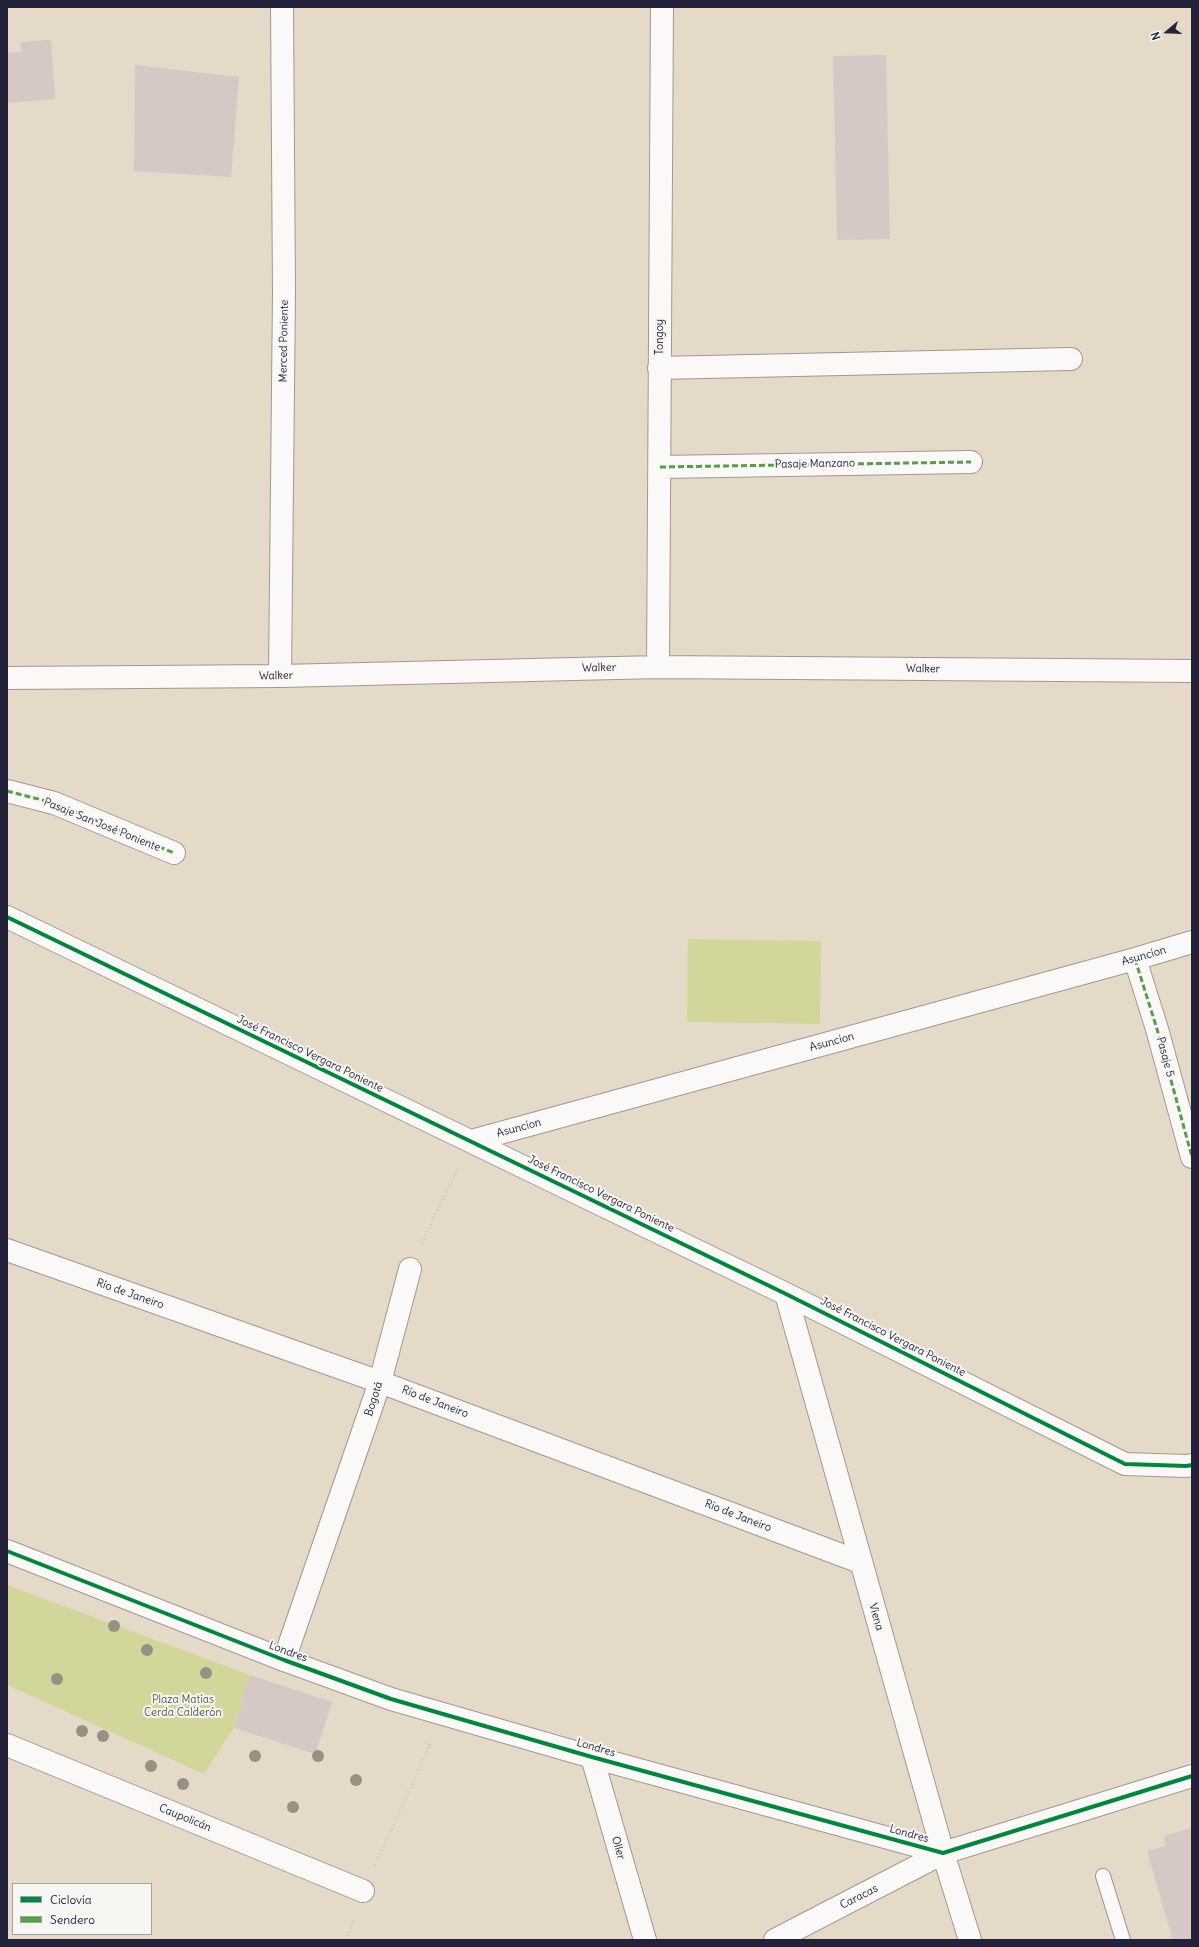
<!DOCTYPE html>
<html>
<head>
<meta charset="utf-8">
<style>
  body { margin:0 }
  #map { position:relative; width:1199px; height:1947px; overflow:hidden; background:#e5d9c8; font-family:Delius,sans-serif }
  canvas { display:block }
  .frame { position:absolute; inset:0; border:8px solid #22223b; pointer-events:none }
  .legend { position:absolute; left:12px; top:1883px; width:140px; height:52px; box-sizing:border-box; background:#f6f6f2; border:1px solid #a1a1a9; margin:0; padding:5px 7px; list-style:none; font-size:12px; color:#22223b }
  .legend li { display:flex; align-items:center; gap:8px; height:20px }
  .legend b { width:20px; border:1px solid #a1a1a9 }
  .north { position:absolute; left:1147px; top:12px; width:40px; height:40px; -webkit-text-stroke:3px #f6f6f2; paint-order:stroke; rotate:251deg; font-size:11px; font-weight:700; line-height:16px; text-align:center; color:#22223b }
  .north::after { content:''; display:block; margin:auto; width:14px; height:18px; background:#22223b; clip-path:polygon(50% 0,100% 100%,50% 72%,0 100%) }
</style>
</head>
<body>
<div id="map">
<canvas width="1199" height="1947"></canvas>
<div class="frame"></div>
<ul class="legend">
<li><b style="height:5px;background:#00873e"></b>Ciclovía</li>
<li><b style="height:5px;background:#50a245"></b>Sendero</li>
</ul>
<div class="north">N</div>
</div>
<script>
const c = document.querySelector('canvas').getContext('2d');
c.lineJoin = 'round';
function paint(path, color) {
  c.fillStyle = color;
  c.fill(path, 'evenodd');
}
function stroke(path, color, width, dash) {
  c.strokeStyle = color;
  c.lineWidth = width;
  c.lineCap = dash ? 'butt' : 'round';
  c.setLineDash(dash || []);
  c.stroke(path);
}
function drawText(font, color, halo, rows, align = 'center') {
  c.font = font + ' Delius,sans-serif';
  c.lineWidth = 4;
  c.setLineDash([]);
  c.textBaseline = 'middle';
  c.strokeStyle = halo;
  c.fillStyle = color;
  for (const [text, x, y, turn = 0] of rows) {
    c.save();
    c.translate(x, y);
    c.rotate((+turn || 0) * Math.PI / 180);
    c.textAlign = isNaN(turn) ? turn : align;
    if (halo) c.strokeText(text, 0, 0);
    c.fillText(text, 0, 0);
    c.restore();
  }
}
paint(new Path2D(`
  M688 939 821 941 820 1024 687 1022Z
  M7 1585 250 1675 234 1728 204 1774 7 1685Z`), '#d3d69b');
paint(new Path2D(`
  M51 40 55 99 7 103V83H8L7 53 21 52 20 42Z
  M886 55 890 239 837 240 833 56Z
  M135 65 239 77 231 177 134 171Z
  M250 1675 332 1702 315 1754 234 1728Z
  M1192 1828V1940H1173L1147 1851 1166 1846 1164 1836Z`), '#d5c8c5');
const service = new Path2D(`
  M1103 1876 1123 1940`);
const minor = new Path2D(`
  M659 368 1071 359
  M660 467 971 462
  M658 667 662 7
  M280 676 284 293 282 7
  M7 678 280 676 658 667 1192 671
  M7 791 54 803 174 853
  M7 917 786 1294 1125 1464 1186 1466 1192 1465
  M1135 959 1157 1029 1192 1157
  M471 1141 1135 959 1192 942
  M7 1250 380 1382 860 1562
  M786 1294 943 1853 970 1940
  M7 1551 284 1660 391 1699 592 1757 943 1853 1192 1776
  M284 1660 380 1382 410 1269
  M7 1745 363 1891
  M592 1757 645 1940
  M775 1940 943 1853`);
stroke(service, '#a09993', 16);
stroke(minor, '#a09993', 24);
stroke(new Path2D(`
  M422 1243 458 1168
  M375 1865 430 1745 424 1741
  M347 1940 353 1920`), '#c8c5c3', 2.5, [1, 3]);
stroke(service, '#fbf9f7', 14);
stroke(minor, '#fbf9f7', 22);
stroke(new Path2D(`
  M660 467 971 462
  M7 791 54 803 174 853
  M1135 959 1157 1029 1192 1157`), '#50a245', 3, [6, 3]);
stroke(new Path2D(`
  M7 917 786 1294 1125 1464 1186 1466 1192 1465
  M7 1551 284 1660 391 1699 592 1757 943 1853 1192 1776`), '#00873e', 4);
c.fillStyle = '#959284';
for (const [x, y] of [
  [114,1626],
  [147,1650],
  [206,1673],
  [57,1679],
  [192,1712],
  [82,1731],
  [103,1736],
  [255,1756],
  [318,1756],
  [151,1766],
  [356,1780],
  [183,1784],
  [293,1807]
]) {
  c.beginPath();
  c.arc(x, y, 6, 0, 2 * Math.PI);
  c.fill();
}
drawText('11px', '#22223b', '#f6f6f2', [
  ["Tongoy",660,337,-90],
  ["Merced Poniente",284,341,-89],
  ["Pasaje Manzano",815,464,-1],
  ["Walker",599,668,-1],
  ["Walker",923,669,1],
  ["Walker",276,676,-1],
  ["Pasaje San José Poniente",102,825,22],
  ["Asuncíon",1144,956,-16],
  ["Asuncíon",832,1042,-15],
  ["José Francisco Vergara Poniente",310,1054,26],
  ["Pasaje 5",1165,1057,75],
  ["Asuncíon",519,1128,-15],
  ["José Francisco Vergara Poniente",601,1194,26],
  ["Río de Janeiro",130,1294,19],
  ["José Francisco Vergara Poniente",893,1337,27],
  ["Bogotá",374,1399,-72],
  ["Río de Janeiro",435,1402,21],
  ["Río de Janeiro",738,1516,21],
  ["Viena",876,1617,74],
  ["Londres",288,1652,20],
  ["Londres",596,1748,16],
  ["Caupolicán",185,1818,22],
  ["Londres",909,1834,15],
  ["Oller",618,1848,74],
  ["Caracas",859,1897,-27]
]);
drawText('11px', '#53574d', '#f6f6f2', [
  ["Plaza Matías",183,1700],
  ["Cerda Calderón",183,1713]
]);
</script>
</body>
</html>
